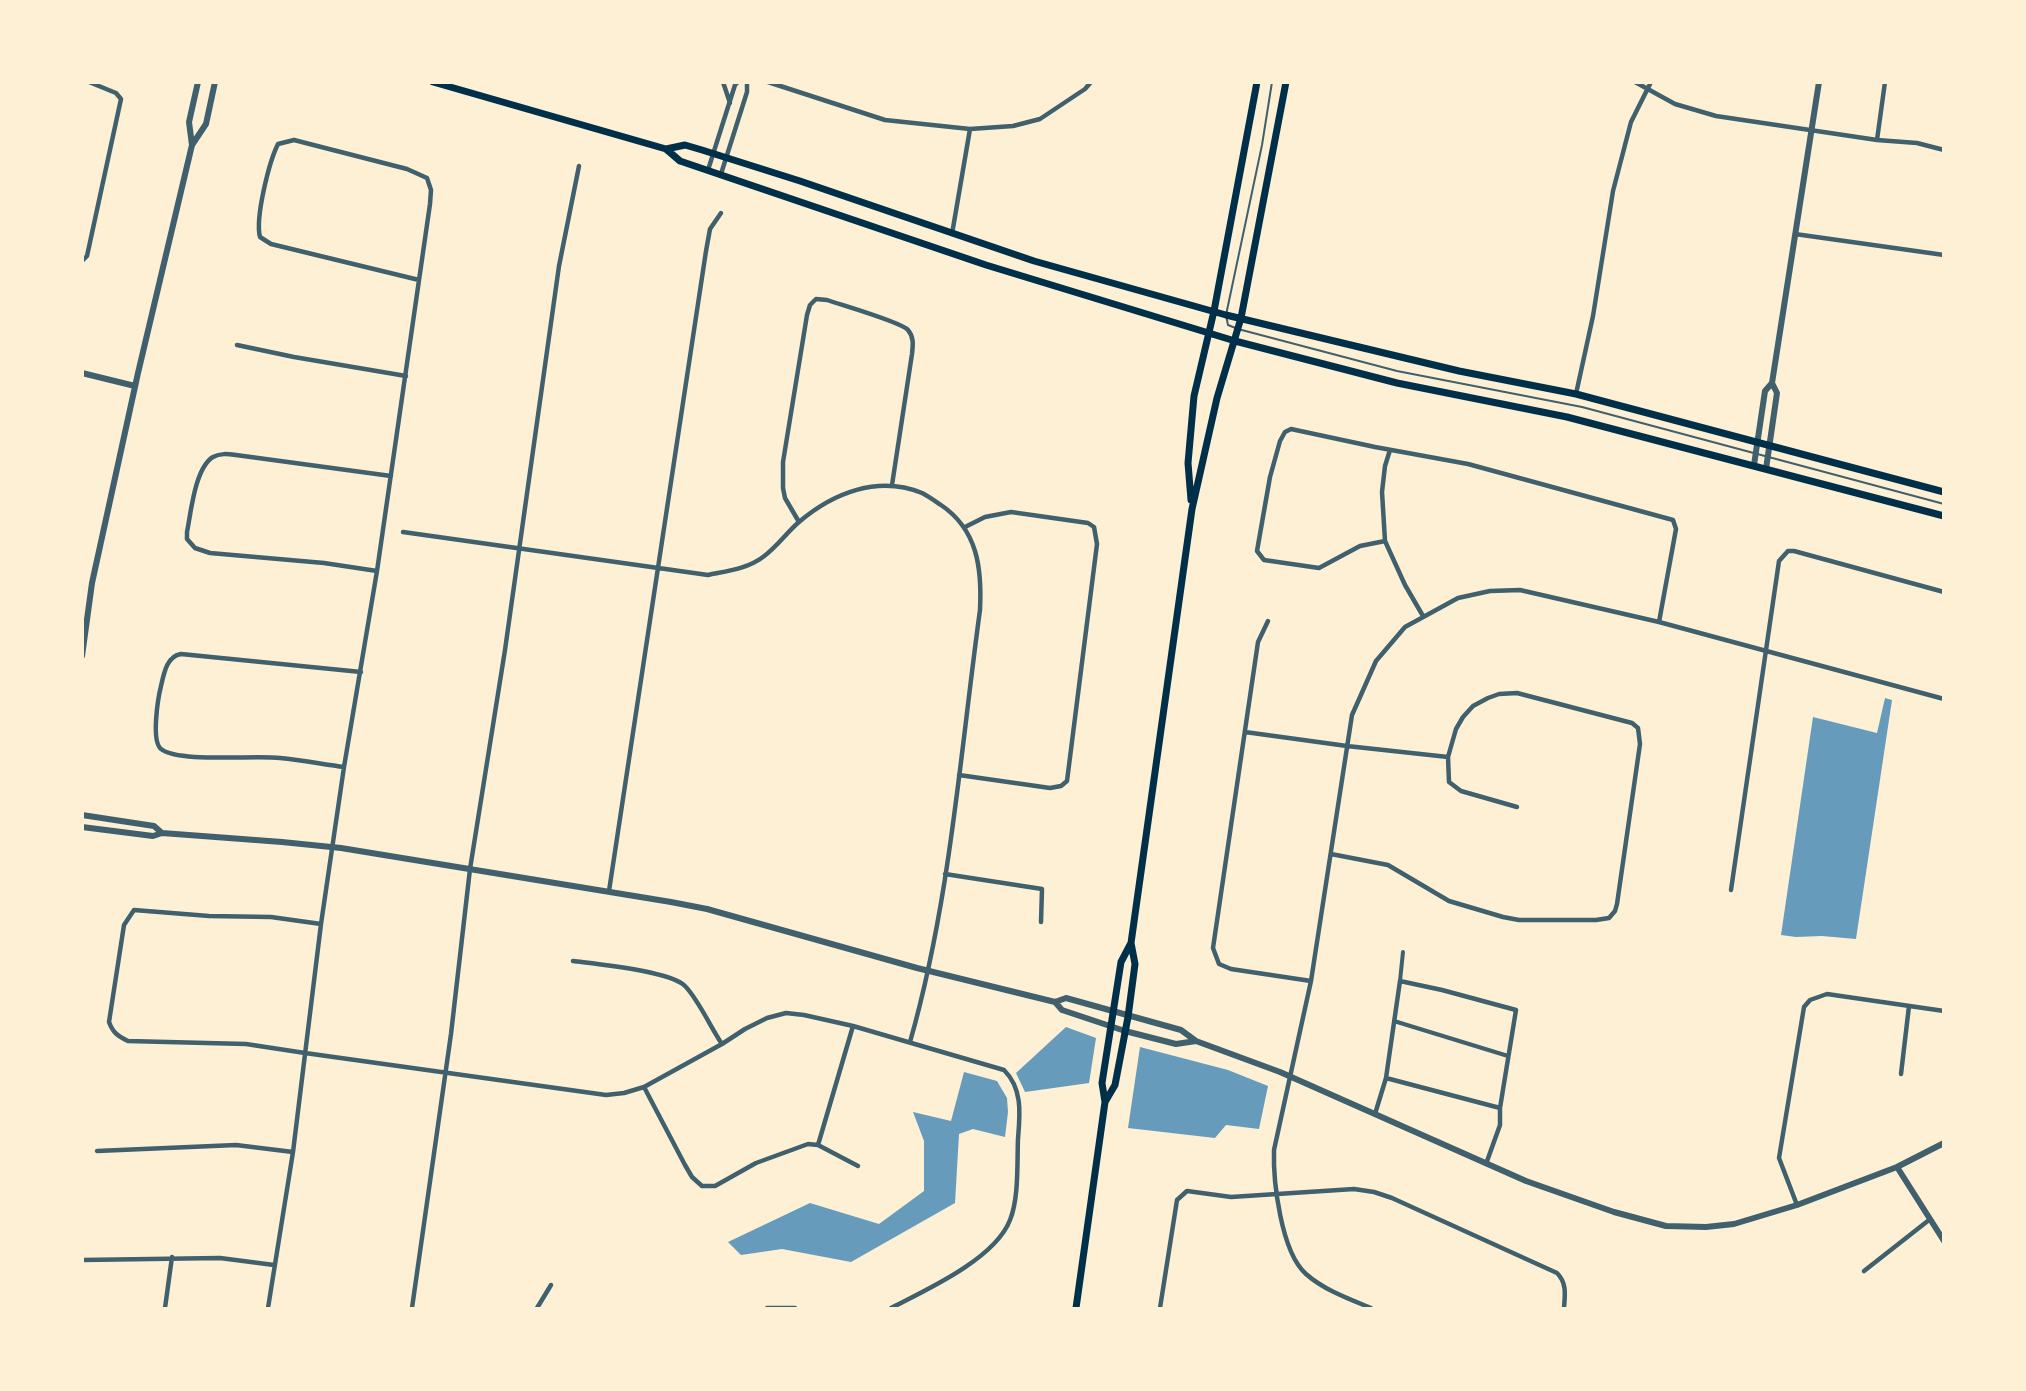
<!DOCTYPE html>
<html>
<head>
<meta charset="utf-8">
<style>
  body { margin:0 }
  #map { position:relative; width:2026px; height:1391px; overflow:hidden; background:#fdf0d5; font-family:"Alegreya Sans",sans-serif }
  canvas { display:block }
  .frame { position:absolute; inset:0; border:84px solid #fdf0d5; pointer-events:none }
</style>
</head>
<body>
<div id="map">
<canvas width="2026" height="1391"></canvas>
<div class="frame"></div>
</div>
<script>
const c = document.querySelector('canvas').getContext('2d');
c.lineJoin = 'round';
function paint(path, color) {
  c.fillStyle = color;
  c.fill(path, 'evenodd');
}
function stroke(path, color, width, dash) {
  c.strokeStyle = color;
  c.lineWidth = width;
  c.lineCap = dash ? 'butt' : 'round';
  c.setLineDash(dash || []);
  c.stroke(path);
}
paint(new Path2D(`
  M1885 698 1892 700 1856 939 1822 936 1796 937 1781 935 1813 717 1877 733Z
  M1066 1027 1096 1038 1089 1083 1025 1092 1016 1073Z
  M1140 1047 1228 1070 1268 1086 1259 1129 1226 1125 1215 1138 1128 1128Z
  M964 1072 997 1081 1007 1098 1008 1112 1005 1137 973 1129 959 1134 955 1203 851 1262 782 1249 741 1255 728 1242 810 1203 879 1224 924 1191V1141L913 1112 951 1121Z`), '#669bbc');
stroke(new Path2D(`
  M1272 82 1262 145 1226 315 1228 325 1238 329 1397 371 1582 407 1944 504`), '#3f606c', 2);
stroke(new Path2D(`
  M1400 981 1403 952
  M1394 1021 1508 1056`), '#3f606c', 4);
stroke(new Path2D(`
  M723 82 730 103
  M768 82 885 120 970 129 1013 126 1040 119 1085 89 1091 82
  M1635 82 1675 104 1716 116 1877 140 1917 143 1944 150
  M1877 140 1885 82
  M708 170 735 85 738 82
  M721 174 747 92V82
  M952 234 970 129
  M1795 234 1944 255
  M82 261 87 256 121 99 116 93 89 82
  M237 345 294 357 406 376
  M1576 394 1593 316 1613 191 1631 122 1651 82
  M1390 450 1385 466 1382 492 1385 541 1405 585 1423 616
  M799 522 785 498 783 488V462L807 315 810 305 816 299 827 300C841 305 901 322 908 330 914 337 913 345 912 354L892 485
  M403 532 708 575C727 571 747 569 763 557 777 547 787 532 799 522 833 493 878 475 922 493 928 496 935 501 941 505 978 530 982 569 980 610 960 755 950 902 910 1042
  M1385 541 1360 546 1319 568 1264 560 1257 551 1270 477 1280 441 1285 432 1291 429 1375 447 1468 464 1673 520 1676 529 1659 622
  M377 571 324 563 210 553 195 548 187 539V532C191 512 195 468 213 457 220 453 228 454 236 455L391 476
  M1268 621 1258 642 1213 948 1219 964 1231 969 1311 981
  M1245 732 1347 746 1448 757
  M344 767C322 764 301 760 280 758 254 755 179 763 161 749 151 741 158 698 161 686 164 673 167 656 181 654L361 672
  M959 775 1050 788 1061 786 1067 781 1097 544 1094 527 1088 523 1011 512 985 517 965 527
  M1331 854 1388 865 1449 901 1503 917 1519 920H1596L1609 918 1615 911 1617 904 1640 744 1638 728 1632 723 1517 693 1499 694 1488 698 1473 706 1463 717 1456 729 1448 757 1449 782 1461 791 1517 807
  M945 874 1042 889 1041 922
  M1731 890 1779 561 1788 551H1794L1944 592
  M609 891 706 251 710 229 721 213
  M321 924 271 917 209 916 134 910 124 925 109 1022C113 1033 118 1036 128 1041L246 1044 305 1053 606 1095 624 1093 644 1087 722 1044 745 1029 767 1018 786 1013 804 1015 853 1026 1004 1070C1023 1089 1020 1114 1018 1139 1017 1163 1019 1198 1010 1220 995 1259 926 1290 891 1308
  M573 961C596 964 670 971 685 986 698 999 711 1028 722 1044
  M1901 1074 1909 1006
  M1386 1078 1500 1108
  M644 1087 685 1165 692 1177 702 1186H715L756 1163 808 1144 818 1145 858 1166
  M1375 1114 1386 1078 1400 981 1442 990 1516 1010 1500 1108V1125L1486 1164
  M818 1145 853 1026
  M97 1151 236 1145 293 1152
  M1797 1205 1779 1158 1804 1007 1810 1000 1827 994 1944 1011
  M82 1260 220 1258 274 1265
  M1864 1271 1929 1220
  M165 1308 172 1257
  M268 1308 293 1152 321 924 344 767 377 571 430 204 431 190 427 178 407 169 294 140 278 144C269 162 255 218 260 237L271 244 419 280
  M412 1308 451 1034 470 869 505 650 559 266 579 166
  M537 1308 551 1285
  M767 1308H795
  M1160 1308 1177 1200 1187 1191 1231 1197 1354 1189 1374 1192 1392 1198 1557 1273C1567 1283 1565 1295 1564 1308
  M1371 1308C1349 1299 1324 1290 1306 1274 1281 1252 1273 1181 1274 1150L1311 981 1352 715 1376 661 1405 627 1458 598 1490 591 1520 590 1659 622 1944 699`), '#3f606c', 4.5);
stroke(new Path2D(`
  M192 145 189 122 198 82
  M82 373 135 386
  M1754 465 1765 391 1772 383
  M1766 469 1777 393 1772 383 1819 82
  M82 656 92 583 138 373 192 145 206 124 215 82
  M82 815 154 826 162 833
  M82 827 153 836 162 833 282 842 341 848 671 902 707 909 917 968 1055 1002 1066 998 1181 1030 1196 1041 1280 1072 1526 1181 1614 1212 1666 1226 1706 1227 1734 1224 1797 1205 1897 1167 1944 1143
  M1055 1002 1062 1010 1125 1031 1176 1044 1196 1041
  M1897 1167 1944 1241`), '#3f606c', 6);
stroke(new Path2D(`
  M433 82 666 149 680 161 986 265 1235 341 1397 383 1567 417 1944 516
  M666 149 685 145 702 150 800 181 1034 261 1226 315 1459 371 1576 394 1944 492
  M1191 500 1188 463 1194 396 1214 311 1257 82
  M1105 1102 1115 1085 1128 1017 1135 964 1131 943 1192 509 1217 398 1241 318 1286 82
  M1076 1308 1105 1102 1102 1083 1121 962 1131 943`), '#003049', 7);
</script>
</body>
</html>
